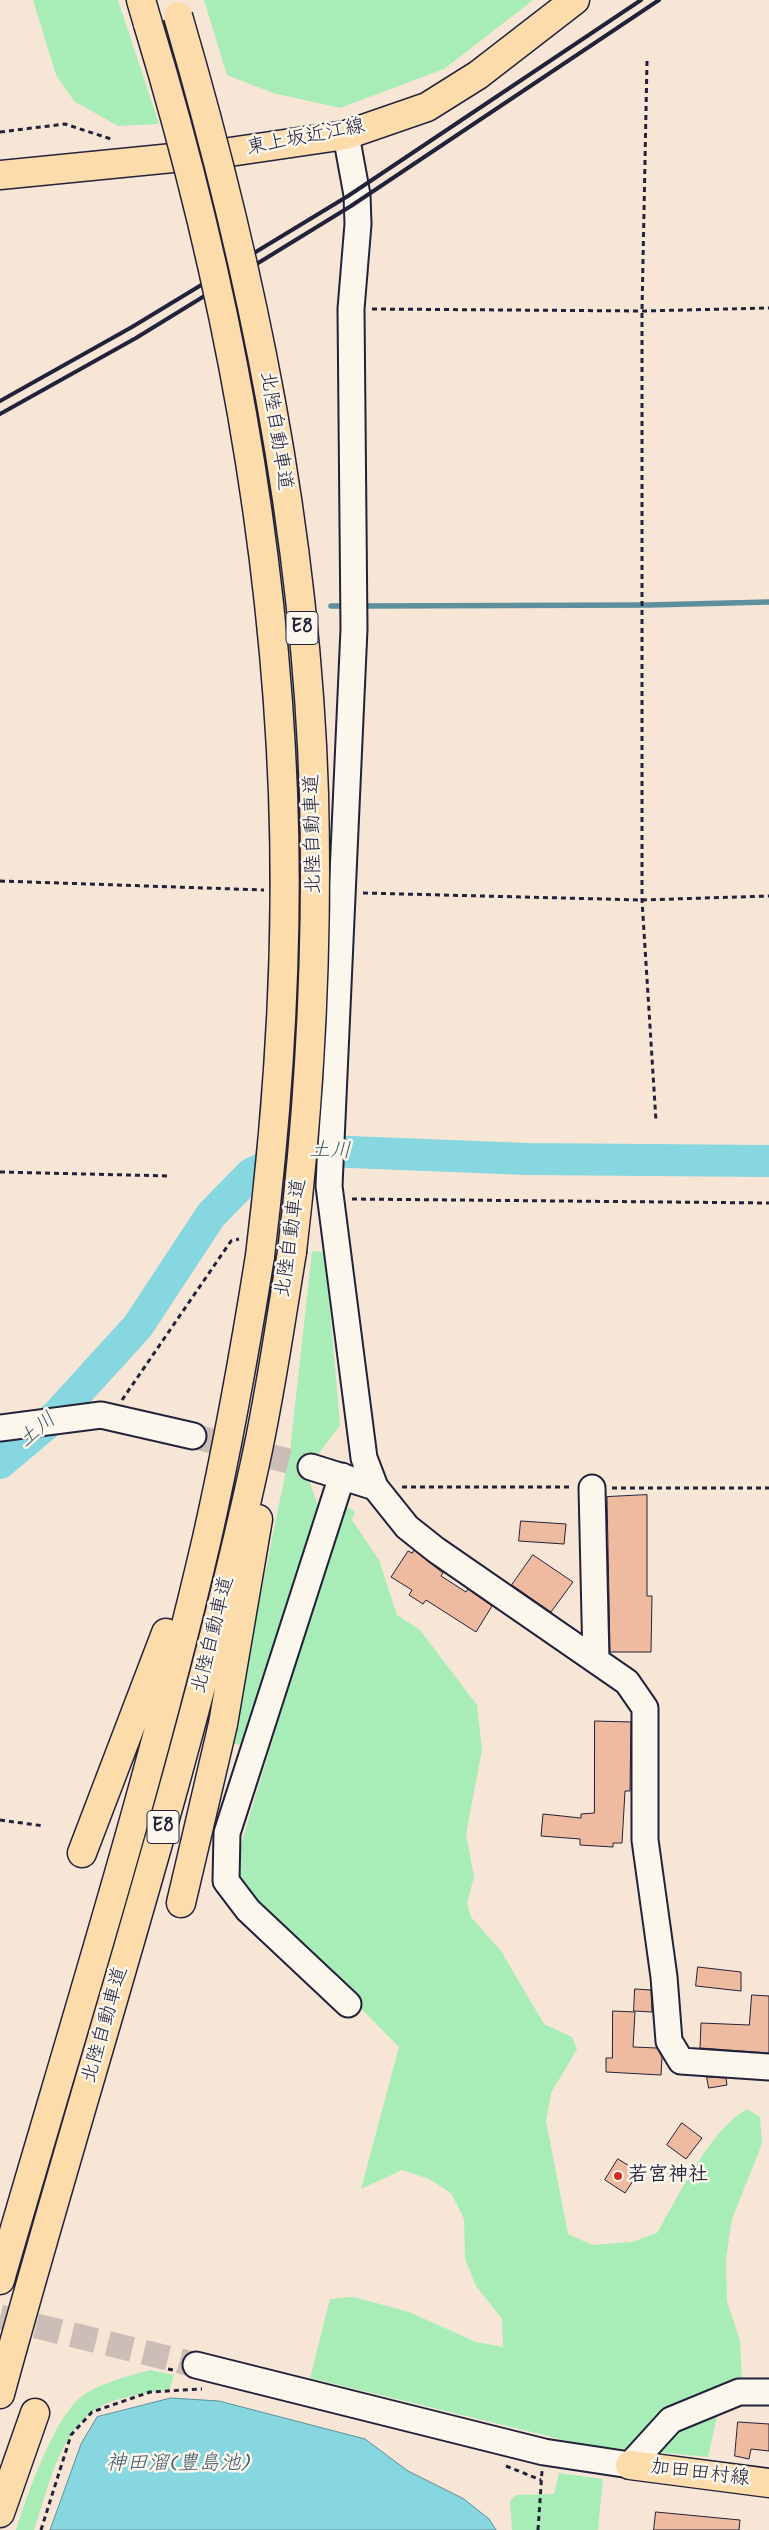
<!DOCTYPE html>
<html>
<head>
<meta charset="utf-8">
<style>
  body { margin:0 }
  canvas { display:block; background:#f7e5d5 }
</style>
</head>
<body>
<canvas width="769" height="2530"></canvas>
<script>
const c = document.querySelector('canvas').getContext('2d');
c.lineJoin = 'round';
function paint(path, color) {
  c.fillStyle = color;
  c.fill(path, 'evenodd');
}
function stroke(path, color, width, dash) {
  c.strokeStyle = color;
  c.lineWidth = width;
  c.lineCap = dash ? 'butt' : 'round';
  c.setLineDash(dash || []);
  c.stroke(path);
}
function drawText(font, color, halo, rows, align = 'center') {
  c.font = font + ' Mynerve,"Klee One",sans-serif';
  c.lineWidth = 5;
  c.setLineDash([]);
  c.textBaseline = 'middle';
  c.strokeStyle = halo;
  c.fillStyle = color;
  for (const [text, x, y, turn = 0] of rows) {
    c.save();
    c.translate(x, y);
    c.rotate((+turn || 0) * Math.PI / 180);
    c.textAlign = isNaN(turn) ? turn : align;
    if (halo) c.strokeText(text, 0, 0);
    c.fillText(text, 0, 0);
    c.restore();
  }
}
paint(new Path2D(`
  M33 0H118L159 124 118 126 74 101 56 75Z
  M204 0H533L444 69 340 108 273 93 227 75Z
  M312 1251 325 1252 340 1425 316 1457 310 1483 319 1509 247 1745 230 1744 290 1451Z
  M348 1507 355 1512 352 1520 379 1560 397 1615 420 1630 477 1705 482 1750 466 1834 474 1877 467 1903 471 1917 501 1951 544 2024 572 2037 577 2049 551 2093 546 2121 568 2234 592 2245 632 2242 657 2233C678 2197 711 2128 747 2109L760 2117 762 2144 732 2219 726 2259 727 2301 740 2341 742 2382 721 2398 708 2457 589 2446 310 2378 330 2299 354 2297 409 2312 476 2342 503 2347 502 2319 476 2286 465 2259 464 2219 451 2193 429 2179 402 2170 361 2189 399 2047 235 1881 242 1841 341 1513Z
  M150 2370 174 2375 170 2389C147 2394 117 2396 96 2409 58 2434 48 2490 34 2530H16C27 2496 55 2413 85 2394 104 2382 129 2376 150 2370Z
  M559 2473 603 2479 598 2530H512L510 2501 516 2495 554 2494Z`), '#a8edb8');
const water = new Path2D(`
  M171 2398 219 2401 365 2439 408 2471 464 2499 489 2519 496 2530H50L81 2444 97 2417Z`);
paint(water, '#86d7df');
stroke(water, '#5e8f9d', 1);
stroke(new Path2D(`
  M331 606H349
  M360 606 649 605 769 602`), '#5e8f9d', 5.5);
stroke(new Path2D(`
  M0 1463 57 1415 138 1326 211 1215 251 1174 300 1150 527 1159 769 1161`), '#86d7df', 32);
const building = new Path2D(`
  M647 1495V1596H652L651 1652H610L607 1497Z
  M521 1521 566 1524 564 1544 519 1541Z
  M414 1550 443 1573 441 1576 466 1592 468 1589 492 1606 476 1632 426 1600 423 1604 409 1595 412 1590 391 1577 408 1551 412 1553Z
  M533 1555 573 1582 551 1612 512 1585Z
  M595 1721 631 1722 630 1791H625L622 1843H613V1847L580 1845V1839L541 1836 543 1814 581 1818V1814L594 1813Z
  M698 1967 741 1972V1991L696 1986Z
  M635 1989 651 1990 652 2012 634 2011Z
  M752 1995 769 1996V2053L700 2048 701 2023 749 2025Z
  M613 2011 635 2012 633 2047 657 2048 662 2057 661 2075 606 2072V2058H612Z
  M707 2077 726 2078 727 2085 709 2088Z
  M682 2123 702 2138 686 2159 667 2145Z
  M618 2159 639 2172 625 2193 605 2180Z
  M738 2422 769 2424V2451L751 2449 749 2459 735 2456Z
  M656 2512 740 2520 739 2530H654Z`);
paint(building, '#eebaa0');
stroke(building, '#22223b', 1);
stroke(new Path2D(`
  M193 1436 311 1467
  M0 2317 196 2365`), '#ccbeb6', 25, [25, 12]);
const minor = new Path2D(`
  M346 135 357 195 358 224 351 309 354 629 329 1186 364 1458 375 1487
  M0 1428 101 1415 193 1436
  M311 1467 375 1487 407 1527 436 1550 627 1682 645 1708V1840L664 1977 669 2041 681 2061 769 2067
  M342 1476 227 1833 226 1881 248 1910 348 2004
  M592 1488 596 1660
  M196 2365 544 2452 630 2465 671 2420 739 2392H769`);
const major = new Path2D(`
  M0 175 223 153 346 135 427 107 478 75 575 0
  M630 2465 769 2483`);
const highway = new Path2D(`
  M141 0 148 24
  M82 1853 166 1633
  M181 1903 223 1724 258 1519
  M0 2280C71 2034 149 1788 207 1538 228 1445 245 1350 260 1256
  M0 2394C84 2085 185 1781 254 1468 270 1397 280 1324 292 1252
  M0 2513 35 2413`);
stroke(minor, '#22223b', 29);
stroke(major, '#22223b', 31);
stroke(highway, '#22223b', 31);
stroke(new Path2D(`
  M647 61 642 311V900L656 1121
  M0 132 65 124 114 140
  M372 309 642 311 769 308
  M0 881 264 890
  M363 893 642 900 769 896
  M0 1172 171 1176
  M352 1199 769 1203
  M122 1400 231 1241 239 1239
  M402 1487H571
  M612 1488H769
  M0 1820 44 1826
  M168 2369 177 2371
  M506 2466 541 2480
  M41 2530 71 2435 92 2412 150 2392 202 2389
  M538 2530 542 2471`), '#22223b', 3, [5, 4]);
stroke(minor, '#fbf7ec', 25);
stroke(major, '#fddcac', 28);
stroke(highway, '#fddcac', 28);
stroke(new Path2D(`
  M0 401 132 327 348 196 641 0
  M0 414 136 338 351 206 659 0`), '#22223b', 4);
const highwayBridge = new Path2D(`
  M178 16C252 269 306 530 314 794 318 948 310 1100 292 1252
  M148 24C224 274 273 532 283 793 289 948 279 1102 260 1256`);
stroke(highwayBridge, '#22223b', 31, []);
stroke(highwayBridge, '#fddcac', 28);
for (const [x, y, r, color] of [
  [618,2176,5,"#c8321e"]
]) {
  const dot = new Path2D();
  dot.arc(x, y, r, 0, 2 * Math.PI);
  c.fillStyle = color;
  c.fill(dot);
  stroke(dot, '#fbf7ec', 2);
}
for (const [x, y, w] of [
  [302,628,32],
  [163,1827,32]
]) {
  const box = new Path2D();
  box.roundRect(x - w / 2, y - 16.5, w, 33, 4);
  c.fillStyle = '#fbf7ec';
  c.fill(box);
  stroke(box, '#22223b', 1);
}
drawText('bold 19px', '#22223b', null, [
  ["E8",302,628],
  ["E8",163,1827]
]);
drawText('20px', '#22223b', '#fbf7ec', [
  ["東上坂近江線",306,138,-11],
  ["北陸自動車道",275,431,81],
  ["北陸自動車道",314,834,-91],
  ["北陸自動車道",292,1238,-82],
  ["北陸自動車道",214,1635,-76],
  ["北陸自動車道",106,2025,-74],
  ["加田田村線",700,2474,7]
]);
drawText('bold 20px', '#22223b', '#fbf7ec', [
  ["若宮神社",628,2176]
], 'left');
drawText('italic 21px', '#40586c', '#fbf7ec', [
  ["土川",330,1152,1],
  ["土川",38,1431,-40],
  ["神田溜(豊島池)",177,2465]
]);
</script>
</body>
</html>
